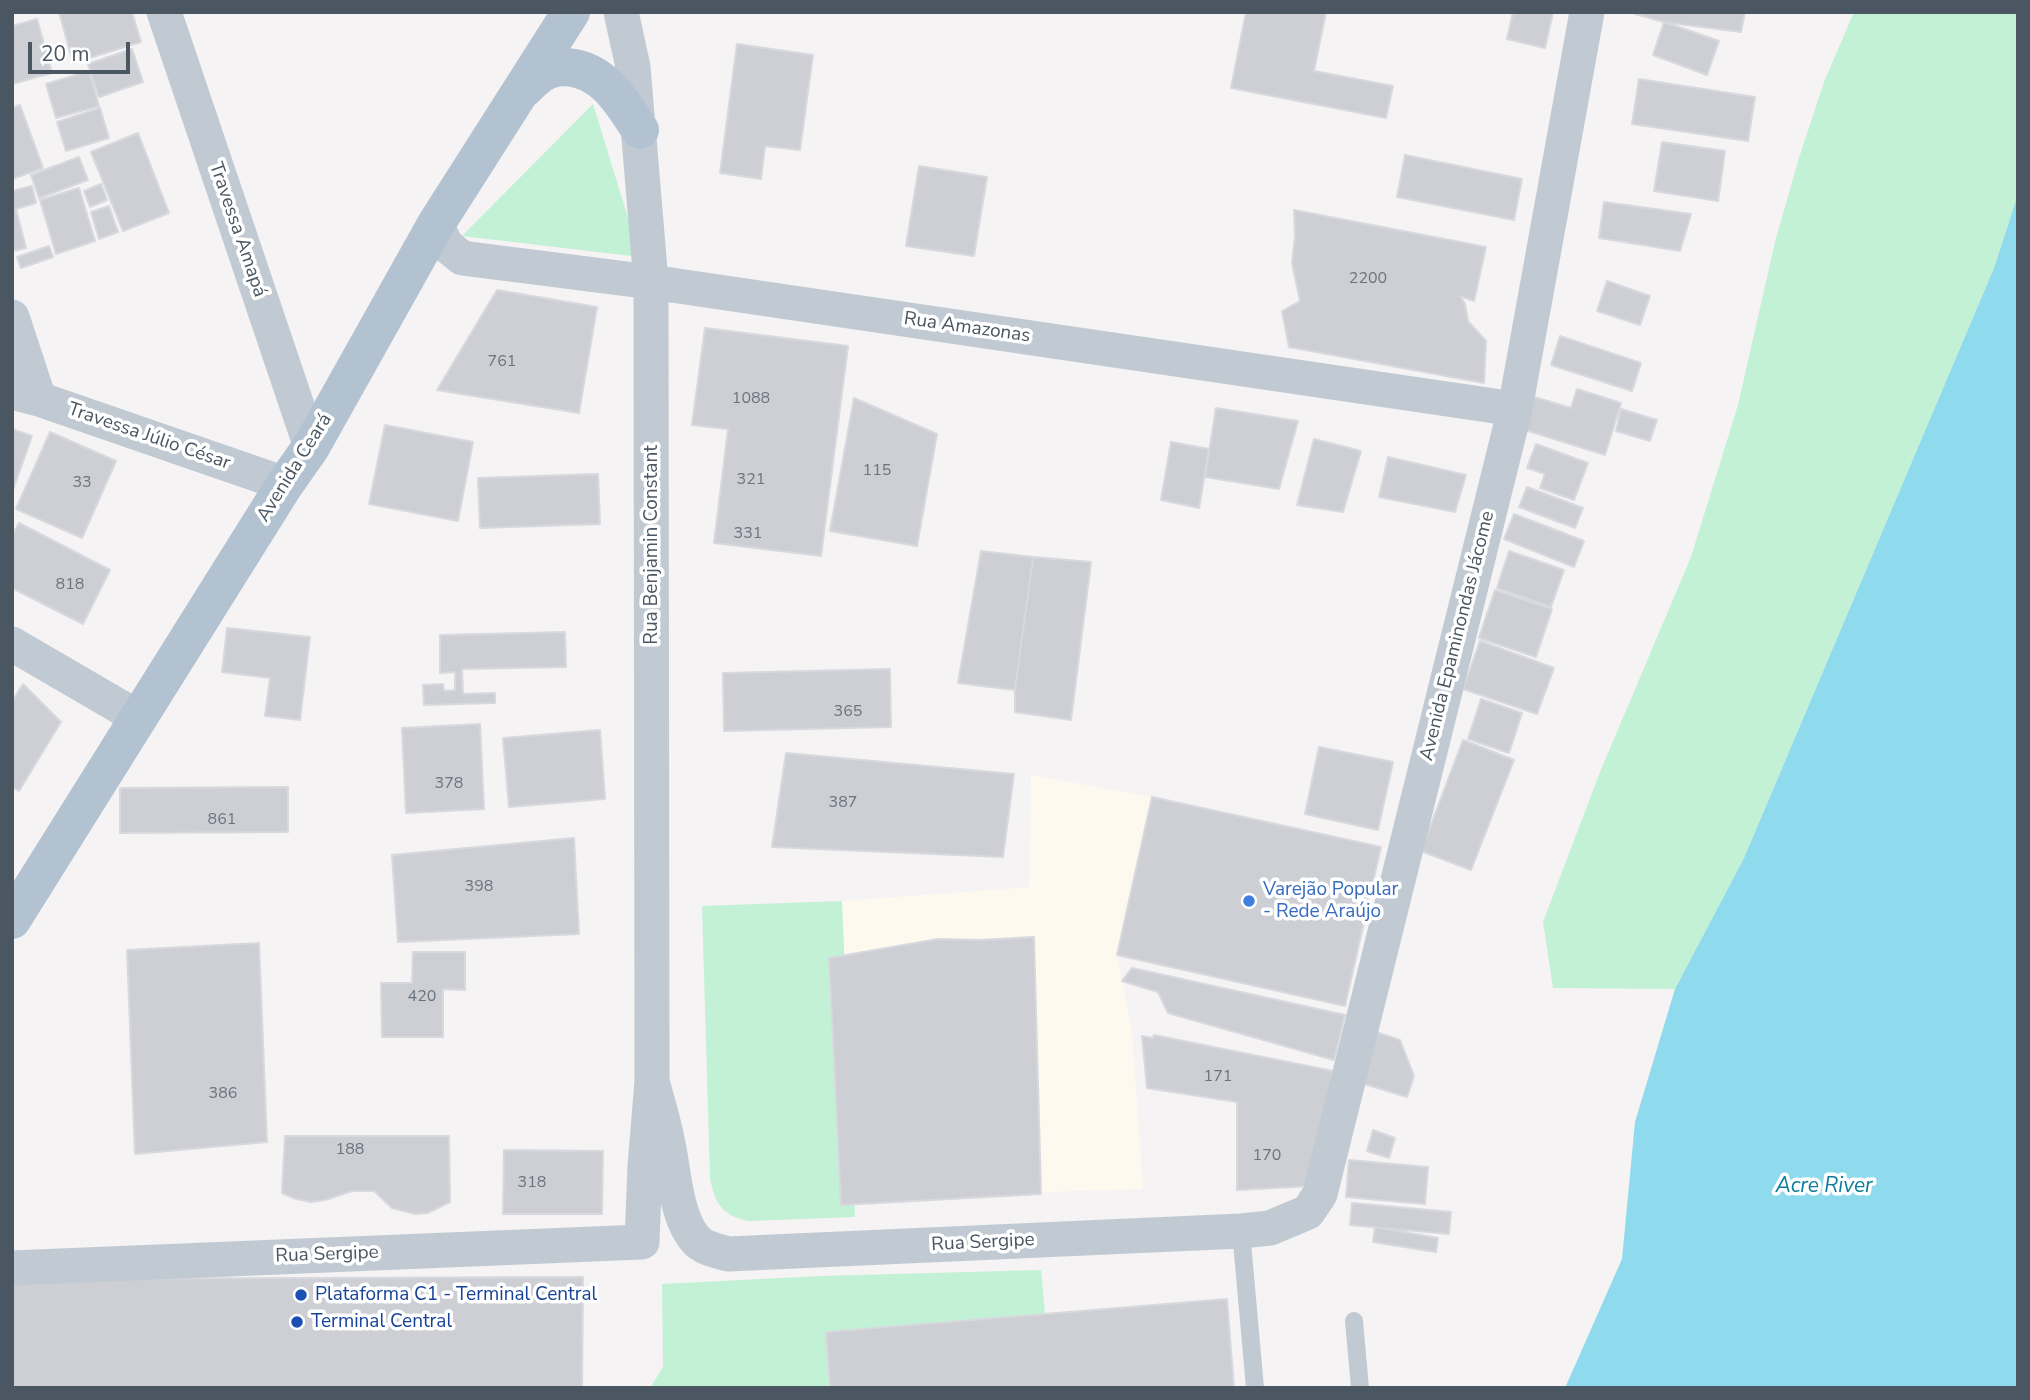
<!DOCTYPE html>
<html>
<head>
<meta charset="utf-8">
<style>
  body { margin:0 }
  #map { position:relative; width:2030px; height:1400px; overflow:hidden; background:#f5f3f3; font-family:"Nunito Sans",sans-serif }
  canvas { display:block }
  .frame { position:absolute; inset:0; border:14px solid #4a5661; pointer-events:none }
  .scale { position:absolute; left:28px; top:42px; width:102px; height:32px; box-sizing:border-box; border:4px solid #4a5661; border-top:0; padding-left:9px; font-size:21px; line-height:24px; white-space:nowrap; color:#4a5661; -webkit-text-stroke:5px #fff; paint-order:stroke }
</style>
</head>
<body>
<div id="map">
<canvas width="2030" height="1400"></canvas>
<div class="frame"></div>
<div class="scale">20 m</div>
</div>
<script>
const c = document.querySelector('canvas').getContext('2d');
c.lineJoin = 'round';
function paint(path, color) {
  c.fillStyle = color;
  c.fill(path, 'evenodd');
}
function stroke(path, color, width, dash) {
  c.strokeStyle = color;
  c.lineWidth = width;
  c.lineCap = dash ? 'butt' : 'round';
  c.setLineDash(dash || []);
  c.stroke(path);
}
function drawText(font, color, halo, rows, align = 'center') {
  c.font = font + ' "Nunito Sans",sans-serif';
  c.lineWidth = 7;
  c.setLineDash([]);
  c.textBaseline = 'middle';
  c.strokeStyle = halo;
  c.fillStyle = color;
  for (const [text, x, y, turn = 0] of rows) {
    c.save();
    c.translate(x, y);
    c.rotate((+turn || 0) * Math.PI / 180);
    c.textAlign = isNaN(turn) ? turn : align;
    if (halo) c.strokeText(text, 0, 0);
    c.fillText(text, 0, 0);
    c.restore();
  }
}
paint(new Path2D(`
  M1031 775 1152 797 1117 955 1132 1032 1143 1189 854 1198 842 901 1029 887Z`), '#fdf9ef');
paint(new Path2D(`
  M1854 12H2018V194L1994 268 1744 858 1675 989 1553 988 1543 922 1600 772 1691 557 1738 405 1775 242 1799 158 1824 82Z
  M593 104 640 257 462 236Z
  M842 901 855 1217 748 1221C722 1215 715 1204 710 1178L702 906Z
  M1041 1270 1045 1314 826 1332 830 1388H650L663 1367 662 1284 820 1276Z`), '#c3f1d5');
paint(new Path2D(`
  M2018 194V1388H1565L1622 1259 1635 1122 1675 989 1744 858 1994 268Z`), '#90daee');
const building = new Path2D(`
  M59 12H132L141 42 73 63Z
  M1246 12H1326L1314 71 1393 86 1386 118 1231 88Z
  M1513 12H1553L1545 48 1507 39Z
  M1636 12H1745L1741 32 1664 22 1635 14Z
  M37 19 52 73 12 84V26Z
  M1664 22 1719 41 1707 75 1653 55Z
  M737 44 813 55 800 150 765 146 761 179 720 173Z
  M132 49 143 82 99 97 88 64Z
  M89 71 99 106 56 118 46 84Z
  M1639 79 1755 97 1748 141 1632 124Z
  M20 105 43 168 12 179V108Z
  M100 108 109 138 66 151 57 122Z
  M138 133 169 213 123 231 91 152Z
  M1662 142 1725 151 1718 201 1654 191Z
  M1405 155 1522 179 1514 220 1397 197Z
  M79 157 88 180 39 198 31 175Z
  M919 166 987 177 974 256 906 246Z
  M101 184 107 200 90 207 84 191Z
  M32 186 36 203 16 209 26 248 13 251 12 191Z
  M79 188 95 241 56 254 40 200Z
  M1604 202 1691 214 1680 251 1599 238Z
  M109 206 118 232 99 239 91 212Z
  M1294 210 1486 247 1474 301 1460 296 1465 304 1468 321 1486 341 1484 383 1289 347 1282 311 1300 301 1292 263 1295 236Z
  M49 246 53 257 21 268 17 257Z
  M1607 281 1650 296 1640 325 1597 311Z
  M497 290 597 307 579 413 437 390Z
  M705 328 848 346 821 556 714 543 728 429 692 425Z
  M1560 336 1641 363 1632 391 1551 365Z
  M1577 389 1621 403 1605 455 1522 429 1531 396 1571 408Z
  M854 398 937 434 917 546 830 531Z
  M1216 408 1298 421 1279 489 1205 477Z
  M1621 409 1657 420 1650 441 1616 431Z
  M385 425 473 442 458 521 369 504Z
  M12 429 32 436 12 493Z
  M50 432 116 461 82 538 16 509Z
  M1314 439 1361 451 1343 512 1297 505Z
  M1171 442 1209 449 1199 508 1161 500Z
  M1536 444 1588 463 1574 500 1540 488 1545 474 1527 468Z
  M1388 457 1466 475 1455 512 1379 497Z
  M598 474 600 524 480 528 478 478Z
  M1527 487 1583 508 1575 528 1519 507Z
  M1514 514 1584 541 1574 567 1504 539Z
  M19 523 110 570 83 624 12 588V536Z
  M981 551 1033 557 1015 690 958 683Z
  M1509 551 1564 570 1551 607 1497 588Z
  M1033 557 1091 562 1071 720 1015 712V690Z
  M1495 590 1552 609 1536 657 1479 638Z
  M227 628 310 637 300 720 265 716 270 678 222 672Z
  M565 632 566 667 462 669 463 694 495 693V703L424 705 423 685 443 684 444 691 455 690V672L440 673V635Z
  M1480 641 1554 668 1537 714 1463 689Z
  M890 669 891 727 724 731 723 673Z
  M23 684 61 722 19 791 12 787V702Z
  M1481 699 1522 713 1509 753 1468 739Z
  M480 724 484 809 406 813 402 728Z
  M600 730 605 799 509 807 503 738Z
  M1463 740 1514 760 1471 870 1421 851Z
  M1319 747 1393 762 1378 830 1305 814Z
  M786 753 1014 774 1003 857 772 847Z
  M288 787V832L120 833V788Z
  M1152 797 1381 847 1345 1006 1117 955Z
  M574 838 579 934 398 942 392 855Z
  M1034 937 1041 1194 841 1205 829 958 938 939 980 940Z
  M259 943 267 1142 135 1154 127 950Z
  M413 952H465V990L443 989V1037H382L381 983H412Z
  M1132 968 1345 1015 1334 1060 1168 1013 1158 992 1122 981Z
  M1376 1032 1400 1040 1414 1076 1407 1097 1361 1083Z
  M1154 1035 1333 1071 1312 1186 1237 1190V1102L1147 1088 1142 1036 1153 1038Z
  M1373 1130 1395 1138 1389 1158 1367 1151Z
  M285 1136H449L450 1202 428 1213 415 1214 392 1208 374 1191H352L325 1200 311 1202 296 1199 282 1193Z
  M504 1150 603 1151 602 1214H503Z
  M1349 1160 1428 1167 1425 1204 1346 1197Z
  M1352 1203 1451 1212 1449 1234 1350 1225Z
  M1375 1227 1438 1238 1436 1252 1373 1242Z
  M583 1277 582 1388H12V1279Z
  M1227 1299 1234 1388H830L826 1332Z`);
paint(building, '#cdcfd5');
stroke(building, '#d7d9de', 2);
stroke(new Path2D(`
  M1241 1231 1255 1388
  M1354 1321 1360 1388`), '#c1cad2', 18);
stroke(new Path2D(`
  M164 12 311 447
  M436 224 446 245 462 258 651 282 1515 409
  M12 317 39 399
  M12 392 39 399 285 484
  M12 644 139 718
  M652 1081C657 1100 663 1119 667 1139 674 1168 675 1220 698 1242 706 1249 718 1251 728 1254L1241 1231 1270 1228 1308 1212 1320 1194 1515 409 1587 12
  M12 1268 642 1242 645 1166 652 1081 651 282 633 67 621 12`), '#c1cad2', 35);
stroke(new Path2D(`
  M524 89C529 84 535 78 541 74 548 69 558 67 567 67 604 70 622 102 640 130
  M12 920 285 484 311 447 436 224 571 12`), '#b3c2d1', 38);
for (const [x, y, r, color] of [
  [1249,901,7,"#3f7fe0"],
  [301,1295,7,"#1a4fb4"],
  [297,1322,7,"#1a4fb4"]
]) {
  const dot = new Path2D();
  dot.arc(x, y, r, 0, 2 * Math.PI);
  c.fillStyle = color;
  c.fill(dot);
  stroke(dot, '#fff', 2.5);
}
drawText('16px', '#6b747e', null, [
  ["2200",1368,279],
  ["761",502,362],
  ["1088",751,399],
  ["115",877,471],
  ["321",751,480],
  ["33",82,483],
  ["331",748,534],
  ["818",70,585],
  ["365",848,712],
  ["378",449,784],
  ["387",843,803],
  ["861",222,820],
  ["398",479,887],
  ["420",422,997],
  ["171",1218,1077],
  ["386",223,1094],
  ["188",350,1150],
  ["170",1267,1156],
  ["318",532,1183]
]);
drawText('19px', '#4a5661', '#fff', [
  ["Travessa Amapá",237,230,71],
  ["Rua Amazonas",967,328,8],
  ["Travessa Júlio César",149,437,19],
  ["Avenida Ceará",295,468,-58],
  ["Rua Benjamin Constant",652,545,-90],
  ["Avenida Epaminondas Jácome",1458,636,-76],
  ["Rua Sergipe",983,1243,-3],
  ["Rua Sergipe",327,1255,-2]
]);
drawText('19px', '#366cbe', '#fff', [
  ["Varejão Popular",1263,890],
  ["- Rede Araújo",1263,912]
], 'left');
drawText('19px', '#164399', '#fff', [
  ["Plataforma C1 - Terminal Central",315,1295],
  ["Terminal Central",311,1322]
], 'left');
drawText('italic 21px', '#0c7c9b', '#fff', [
  ["Acre River",1824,1187]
]);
</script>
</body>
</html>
